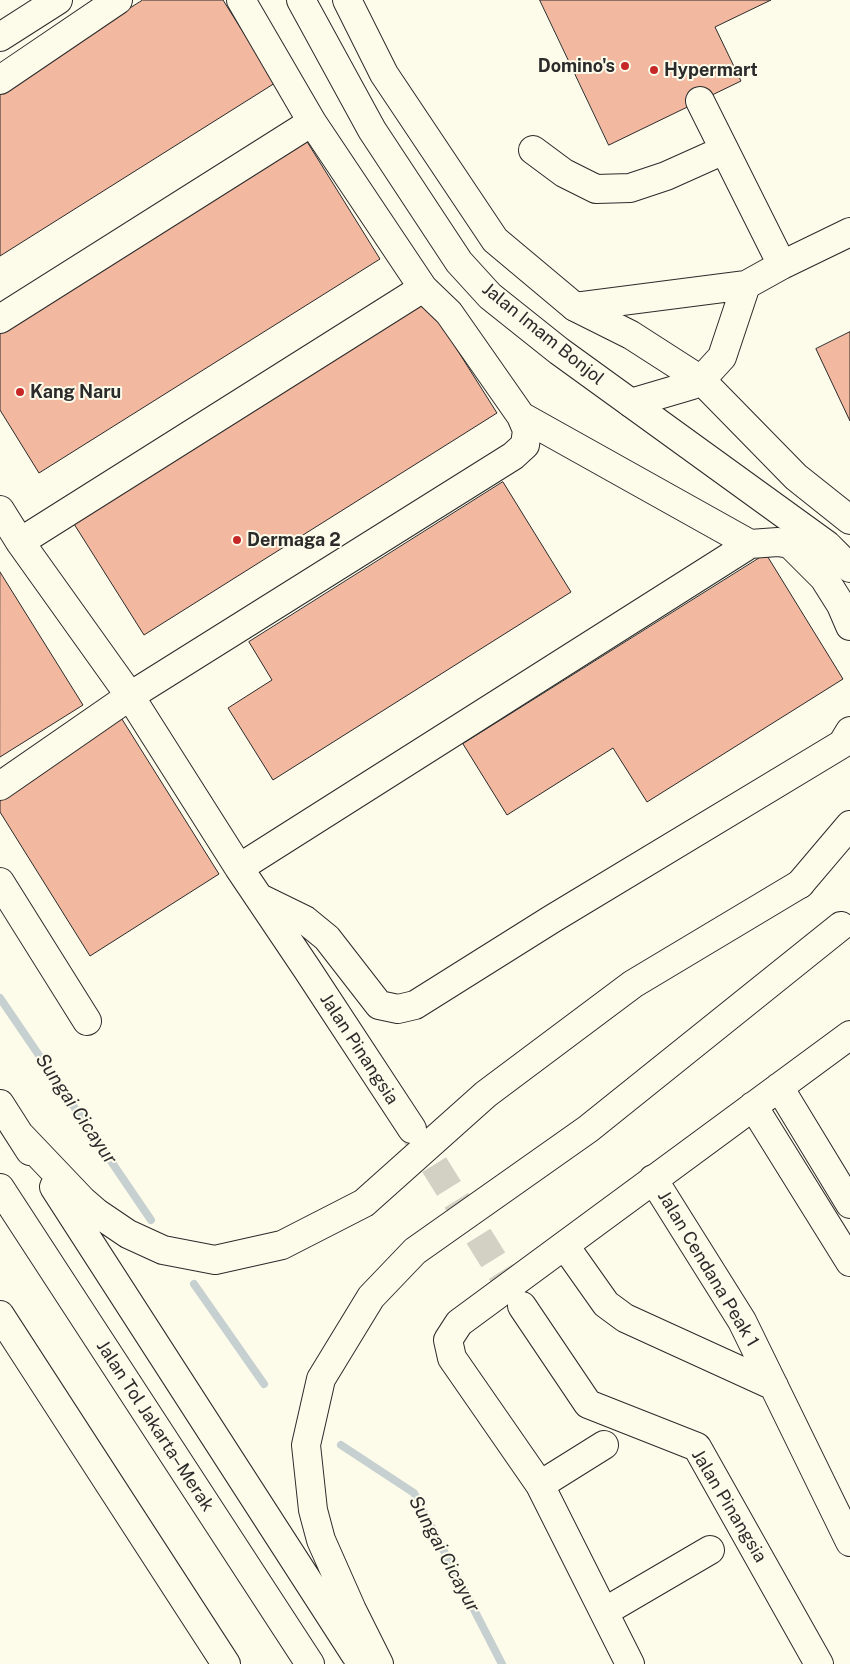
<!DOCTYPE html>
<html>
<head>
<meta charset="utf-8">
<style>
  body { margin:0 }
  canvas { display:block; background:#fdfbea }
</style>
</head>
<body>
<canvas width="850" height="1664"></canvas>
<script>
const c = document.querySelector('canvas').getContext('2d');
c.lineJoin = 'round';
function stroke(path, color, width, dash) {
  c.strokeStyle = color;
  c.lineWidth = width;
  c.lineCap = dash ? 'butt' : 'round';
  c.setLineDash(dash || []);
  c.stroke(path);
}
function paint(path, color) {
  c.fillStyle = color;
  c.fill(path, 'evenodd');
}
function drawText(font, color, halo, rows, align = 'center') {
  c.font = font + ' "Public Sans",sans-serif';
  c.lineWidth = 4;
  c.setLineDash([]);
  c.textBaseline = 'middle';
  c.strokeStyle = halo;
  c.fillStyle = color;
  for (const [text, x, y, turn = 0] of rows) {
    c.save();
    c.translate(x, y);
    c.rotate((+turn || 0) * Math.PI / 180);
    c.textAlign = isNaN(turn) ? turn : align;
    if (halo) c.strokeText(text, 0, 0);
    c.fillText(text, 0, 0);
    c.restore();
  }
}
stroke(new Path2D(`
  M0 998 151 1220
  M194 1284 264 1384
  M341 1445 414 1493 502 1664`), '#c7d0d0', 8);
const building = new Path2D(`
  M143 0H223L275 83 0 256V90Z
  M540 0H771L715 27 741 81 609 145Z
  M306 140 380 259 39 473 0 410V332Z
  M422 294 497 413 144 635 69 516Z
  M850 332V421L816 349Z
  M503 482 571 592 273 780 228 708 272 680 249 642Z
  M766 554 843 679 647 802 613 748 507 815 463 744Z
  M0 572 83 705 0 757Z
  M120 716 219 874 90 956 0 812V791Z`);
paint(building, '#f2b8a0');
stroke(building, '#2b2b2b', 1);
stroke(new Path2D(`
  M412 1129 522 1306`), '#d3d1c4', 28, [28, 14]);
const minor = new Path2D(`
  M0 37 58 0
  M0 80 118 0
  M700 101 782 265
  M533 150 564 173 596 189 630 188 666 176 724 150
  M575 307 746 285 782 265 850 232
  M0 319 312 122
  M631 403 692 385 701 380 722 357 746 285
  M521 416 750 544
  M0 510 20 542 130 696 239 868 307 969 412 1129
  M20 542 423 288
  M0 786 130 696 513 456 525 445 527 430 521 416 449 313 423 288 312 122 241 0
  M239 868 750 544 778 542 790 544 824 578 841 605 850 626
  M0 882 87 1021
  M260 898 305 920 327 938 379 1005 398 1009 415 1005 552 919 842 744 850 731
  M779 1087 850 1204
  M753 1106 850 1262
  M653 1179 742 1321 850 1542
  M565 1246 606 1304 625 1318 774 1386
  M522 1306 588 1404 697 1447 819 1664
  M540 1485 604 1445
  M604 1612 710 1550
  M630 1664 540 1485 452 1358 448 1340 459 1323 850 1035`);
const major = new Path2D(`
  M301 0 372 130 459 262 490 296 559 351 827 545 850 568
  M347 0 384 74 495 240 575 307 631 335 701 380 796 477 850 520
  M800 884 850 825`);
const highway = new Path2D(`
  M0 1104 30 1151
  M21 1136 82 1200 97 1213 128 1234 163 1250 215 1260 282 1245 364 1203 486 1094 633 984 800 884
  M54 1187 355 1654 363 1664
  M0 1188 310 1664
  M0 1315 226 1664
  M379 1664 352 1610 321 1540 313 1510 306 1445 321 1379 371 1297 415 1251 588 1129 841 926`);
stroke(minor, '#2b2b2b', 30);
stroke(major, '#2b2b2b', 30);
stroke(highway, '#2b2b2b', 30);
stroke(minor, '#fdfbea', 28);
stroke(major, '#fdfbea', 28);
stroke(highway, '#fdfbea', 28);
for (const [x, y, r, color] of [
  [625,66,5,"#c62828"],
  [654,70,5,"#c62828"],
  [20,392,5,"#c62828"],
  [237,540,5,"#c62828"]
]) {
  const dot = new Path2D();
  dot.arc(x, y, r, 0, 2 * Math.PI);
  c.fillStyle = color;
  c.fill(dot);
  stroke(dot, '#fdfbea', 2);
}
drawText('bold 18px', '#2b2b2b', '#fdfbea', [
  ["Domino's",615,66,"right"],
  ["Hypermart",664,70],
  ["Kang Naru",30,392],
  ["Dermaga 2",247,540]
], 'left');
drawText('18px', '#2b2b2b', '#fdfbea', [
  ["Jalan Imam Bonjol",543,334,39],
  ["Jalan Pinangsia",359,1049,57],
  ["Jalan Cendana Peak 1",708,1269,59],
  ["Jalan Tol Jakarta–Merak",155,1426,57],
  ["Jalan Pinangsia",729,1506,59]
]);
drawText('italic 19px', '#2b2b2b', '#fdfbea', [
  ["Sungai Cicayur",76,1109,56],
  ["Sungai Cicayur",444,1554,62]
]);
</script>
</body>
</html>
